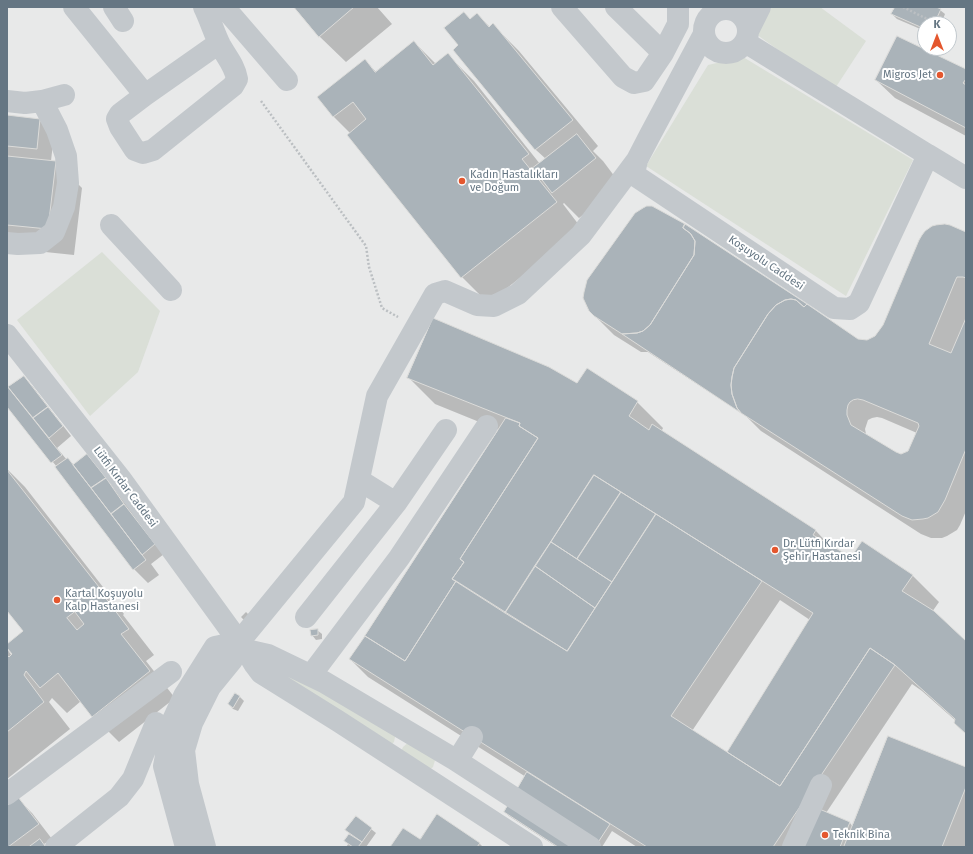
<!DOCTYPE html>
<html>
<head>
<meta charset="utf-8">
<style>
  body { margin:0 }
  #map { position:relative; width:973px; height:854px; overflow:hidden; background:#fafaf8; font-family:"Fira Sans",sans-serif }
  canvas { display:block }
  .frame { position:absolute; inset:0; border:8px solid #657683; pointer-events:none }
  .north { position:absolute; left:917px; top:16px; width:40px; height:40px; box-sizing:border-box; background:#fff; border:1px solid #c1c8cd; border-radius:50%; rotate:0deg; font-size:11px; font-weight:700; line-height:16px; text-align:center; color:#657683 }
  .north::after { content:''; display:block; margin:auto; width:14px; height:18px; background:#e4572e; clip-path:polygon(50% 0,100% 100%,50% 72%,0 100%) }
</style>
</head>
<body>
<div id="map">
<canvas width="973" height="854"></canvas>
<div class="frame"></div>
<div class="north">K</div>
</div>
<script>
const c = document.querySelector('canvas').getContext('2d');
c.lineJoin = 'round';
function paint(path, color) {
  c.fillStyle = color;
  c.fill(path, 'evenodd');
}
function stroke(path, color, width, dash) {
  c.strokeStyle = color;
  c.lineWidth = width;
  c.lineCap = dash ? 'butt' : 'round';
  c.setLineDash(dash || []);
  c.stroke(path);
}
function drawText(font, color, halo, rows, align = 'center') {
  c.font = font + ' "Fira Sans",sans-serif';
  c.lineWidth = 4;
  c.setLineDash([]);
  c.textBaseline = 'middle';
  c.strokeStyle = halo;
  c.fillStyle = color;
  for (const [text, x, y, turn = 0] of rows) {
    c.save();
    c.translate(x, y);
    c.rotate((+turn || 0) * Math.PI / 180);
    c.textAlign = isNaN(turn) ? turn : align;
    if (halo) c.strokeText(text, 0, 0);
    c.fillText(text, 0, 0);
    c.restore();
  }
}
paint(new Path2D(`
  M7 7H966V847H7ZM925 24H949V48H925Z`), '#e8e9e9');
paint(new Path2D(`
  M772 7H820L866 41 834 90 756 34Z
  M743 57 913 160 846 296 646 166 708 65Z
  M102 252 160 311 138 372 90 416 17 320Z
  M265 665 299 672 396 732 394 742 387 749Z
  M410 741 436 757 433 767 426 773 399 756 403 747Z`), '#dadfd7');
paint(new Path2D(`
  M295 7H377L392 24 346 62 319 36Z
  M896 7H934L940 10 945 14 941 24H925V31L897 19 892 14Z
  M464 13 471 20 477 15 490 27 493 25 519 51 598 146 593 151 603 161 621 185 579 218 564 203 563 204 582 229 488 303 462 277 350 133 334 117 318 97 365 60 376 72 414 42 436 64 448 55 474 81 540 164 546 159 536 150 454 50 460 45Z
  M966 70V136L895 98 876 80Z
  M7 116 39 120 54 134 51 161 56 162 82 188 74 255 7 248Z
  M652 207 858 340 867 341 876 337 966 233V511L960 525 957 530 947 536 942 538H931L921 534 761 431 746 416 648 352H641L614 335 595 316ZM877 417 882 418 917 433 909 452 900 455 866 434 865 429 868 420 872 418Z
  M24 377 33 387 71 436 57 448 67 460 68 459 74 465 87 456 96 465 164 554 151 564 159 575 148 583 134 569 57 467 7 406V385L9 387Z
  M409 378 577 385 637 402 663 428 661 432 816 531 832 548 851 559 862 543 913 576 939 602 932 612 966 643V734L956 721 922 691 912 684 826 813 850 823 853 827 966 768V847H637L612 831 602 847H557L509 816 505 812 526 777 368 677 350 659 499 430 435 404ZM780 600 810 620 733 756 692 731Z
  M7 469 25 487 124 614 123 615 154 655 146 661 175 698 119 742 93 716 81 701 67 713 52 698 49 702 70 729 7 779V649L12 656 14 654 7 645 24 631 7 609Z
  M246 612 258 624 253 629 241 617Z
  M317 630 322 634V639L316 640 312 635Z
  M240 697 244 701 238 711 233 709 229 704Z
  M18 799 32 813 52 839 44 844 46 847H7V807Z
  M371 829 376 833 366 847H346L349 843 346 841 350 834 346 830Z
  M420 840 479 843 483 847H391Z`), '#0003');
const building = new Path2D(`
  M294 7H354L319 37Z
  M895 7H936L941 9 934 24H925V29L891 14Z
  M464 12 470 19 477 13 489 27 493 23 573 120 535 150 453 50 458 45 444 28Z
  M897 36 966 69V79L963 83 966 85V128L875 80Z
  M414 41 433 65 448 53 529 154 522 159 557 202 461 278 347 135 366 119 353 102 333 117 317 97 365 59 375 72Z
  M7 115 40 119 37 149 7 146Z
  M577 134 596 158 552 193 533 168Z
  M7 156 56 161 48 229 7 225Z
  M647 206H652L685 224 683 228 690 233 695 241 694 255 650 325 643 331 637 333 622 334 594 316 589 311 583 298 584 292 587 280 635 213 643 208Z
  M685 224 807 304 804 307 796 300 791 299 785 300 776 305 768 314 734 368 732 377 731 385 732 394 737 408 741 413 622 334 637 333 643 331 650 325 694 255 695 241 691 234 683 228Z
  M945 224 950 225 966 232V278L963 277H957L956 279 929 344 951 353 966 318V449L945 500 938 512 928 518 923 519 912 520 902 516 741 413 737 408 732 394 731 385 732 377 734 368 768 314 776 305 785 300 791 299 796 300 804 307 807 304 858 339 867 340 875 336 883 325 919 240 922 235 925 231 932 226 936 225ZM858 399 863 400 918 423 919 426 908 451 901 454 896 452 851 425 847 415V410L848 405 850 402 853 400Z
  M433 318 549 367 577 383 587 368 638 401 629 416 649 430 652 424 816 530 813 535 851 557 862 541 913 575 902 591 934 611 966 641V734L954 723 955 719 895 665 870 648 780 786 727 752 813 613 594 475 505 613 452 579 464 562 460 559 538 438 519 426 520 423 407 378Z
  M24 376 48 407 33 418 8 387Z
  M7 386 62 455 51 463 7 407Z
  M48 407 63 426 49 438 33 418Z
  M506 418 520 423 519 426 538 438 460 559 464 562 452 579 456 581 405 661 365 636Z
  M87 454 106 478 91 488 73 465Z
  M68 458 146 560 133 570 55 467Z
  M7 470 99 587 98 588 129 629 121 634 150 671 92 717 58 673 40 688 26 671 24 675 44 702 7 732V655L9 657 12 654 7 648V644L23 631 7 611ZM75 612 84 624 77 630 67 618Z
  M594 475 621 492 577 559 551 542Z
  M106 478 124 504 111 514 91 488Z
  M621 492 656 514 612 582 577 559Z
  M124 504 155 544 142 555 111 514Z
  M656 514 762 581 671 716 780 786 870 648 895 665 773 847H647L349 659 365 636 405 661 456 581 567 651Z
  M551 542 612 582 595 608 535 566Z
  M535 566 595 608 567 651 505 613Z
  M318 629V635L311 636 310 630Z
  M235 693 240 696 233 708 228 704Z
  M888 736 966 767V787L942 847H844Z
  M527 772 610 824 595 847H558L504 812Z
  M18 797 39 824 8 847H7V806Z
  M817 808 850 822 840 847H800Z
  M437 814 480 843 477 847H390L403 828 420 839Z
  M356 816 372 828 362 842 345 830Z
  M349 834 362 842 358 847H353L344 841Z
  M40 839 45 846V847H29Z`);
paint(building, '#aab3b9');
stroke(building, '#dcdcda', 1);
stroke(new Path2D(`
  M903 7 937 24
  M261 101 366 246 369 267 382 308 398 317`), '#bbbfc2', 2.5, [2, 2]);
stroke(new Path2D(`
  M74 7 145 95
  M114 7 123 21
  M204 7C210 19 214 33 220 45 226 56 235 66 237 79L233 86 153 150 143 153 135 150 120 127 117 119 120 114 145 95 219 43
  M224 7 287 80
  M562 7 623 77 634 83 644 81 663 53 678 24V7
  M616 7 663 53
  M704 31a22 22 0 1 1 44 0a22 22 0 1 1-44 0Z
  M748 31 760 7
  M704 34 650 135 637 160 635 169 636 176 834 308 850 309 859 303 928 155 966 178
  M745 42 928 155
  M7 101 25 103 42 101 64 95
  M111 225 171 290
  M7 243 18 244 40 243 54 232 64 207 68 183 66 156 57 130 42 101
  M7 335 120 478 239 642 246 650 255 665 261 673 338 721 532 847
  M359 480 396 503
  M306 617 396 503 446 430
  M246 650 268 655 324 682 454 759 590 847
  M311 675 399 558 487 426
  M457 761 472 737
  M7 794 171 672
  M56 847 119 797 133 779 156 723
  M186 847 164 766 173 720 184 696 215 647 239 642
  M205 847 188 784 184 750 192 723 210 687 232 660 239 642 354 502 377 396 435 294 445 291 477 305 494 306 518 294 581 235 637 160
  M793 847 821 785`), '#c3c8cc', 22);
for (const [x, y, r, color] of [
  [940,75,4,"#e4572e"],
  [462,181,4,"#e4572e"],
  [775,550,4,"#e4572e"],
  [57,600,4,"#e4572e"],
  [825,835,4,"#e4572e"]
]) {
  const dot = new Path2D();
  dot.arc(x, y, r, 0, 2 * Math.PI);
  c.fillStyle = color;
  c.fill(dot);
  stroke(dot, '#fff', 1.5);
}
drawText('11px', '#657683', '#fff', [
  ["Migros Jet",932,75,"right"],
  ["Kadın Hastalıkları",470,175],
  ["ve Doğum",470,188],
  ["Dr. Lütfi Kırdar",783,544],
  ["Şehir Hastanesi",783,557],
  ["Kartal Koşuyolu",65,594],
  ["Kalp Hastanesi",65,607],
  ["Teknik Bina",833,835]
], 'left');
drawText('11px', '#657683', '#fff', [
  ["Koşuyolu Caddesi",766,263,34],
  ["Lütfi Kırdar Caddesi",125,487,53]
]);
</script>
</body>
</html>
